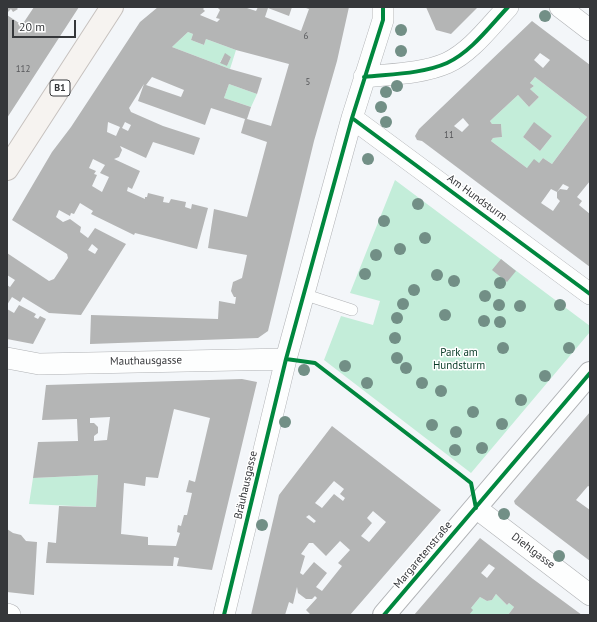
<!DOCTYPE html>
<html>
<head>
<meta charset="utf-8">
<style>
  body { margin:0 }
  #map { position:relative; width:597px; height:622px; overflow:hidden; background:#f3f6f9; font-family:"PT Sans",sans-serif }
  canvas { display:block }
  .frame { position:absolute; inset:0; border:8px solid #35373a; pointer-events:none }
  .scale { position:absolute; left:12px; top:20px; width:64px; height:18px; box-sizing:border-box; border:2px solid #35373a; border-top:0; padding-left:5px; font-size:12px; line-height:14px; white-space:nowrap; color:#35373a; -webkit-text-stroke:3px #fff; paint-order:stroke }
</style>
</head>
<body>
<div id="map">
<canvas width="597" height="622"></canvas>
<div class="frame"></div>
<div class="scale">20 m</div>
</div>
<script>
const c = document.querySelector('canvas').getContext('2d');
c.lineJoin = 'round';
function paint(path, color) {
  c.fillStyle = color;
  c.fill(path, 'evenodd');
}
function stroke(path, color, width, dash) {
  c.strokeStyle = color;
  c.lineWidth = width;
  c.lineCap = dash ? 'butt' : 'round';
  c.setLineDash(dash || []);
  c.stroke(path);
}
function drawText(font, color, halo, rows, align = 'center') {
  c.font = font + ' "PT Sans",sans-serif';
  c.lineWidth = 3;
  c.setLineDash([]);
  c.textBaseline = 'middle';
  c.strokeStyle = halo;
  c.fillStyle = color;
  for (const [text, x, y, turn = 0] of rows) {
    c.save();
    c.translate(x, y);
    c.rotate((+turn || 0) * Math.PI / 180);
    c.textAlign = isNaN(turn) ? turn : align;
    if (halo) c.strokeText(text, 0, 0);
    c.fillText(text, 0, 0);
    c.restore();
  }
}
paint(new Path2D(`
  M188 32 193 34 191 40 204 45 206 39 236 50 230 69 172 47ZM225 54 231 57 227 66 220 62Z
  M535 77 587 117 552 164 543 158 539 163 527 168 491 141 493 138 502 137 501 124H492L490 121 518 95 529 107 539 97 530 89 534 86 530 83ZM534 123 552 136 540 151 523 137Z
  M229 84 257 94 251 107 224 98Z
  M395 180 590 326V332L471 473 324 360 341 316 373 325 380 301 350 293Z
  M98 475 96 507 29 504 33 478Z
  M496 594 507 605 509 603 514 607 508 615H469L471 608 480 597 487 601 492 600Z`), '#c3edd9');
paint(new Path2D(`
  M7 7H16L18 9 13 12 11 9 7 13Z
  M34 7H79L7 118V15L22 25Z
  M158 7H205L203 9 205 11 200 15 217 22 220 19 216 18 220 10 217 7H244L256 11 258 7H292L289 16 268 8 265 17 301 31 309 9 303 7H349L337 61 314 141 268 331 258 338 90 344 91 315 218 319 219 301 235 304 236 297H234L231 291 233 282 242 278 247 255 208 248 214 209 247 217 267 142 241 133 245 119 211 108 205 125 138 101 144 84 129 108 131 112 163 126 200 138 194 155 153 142 146 158 120 146 122 150 119 157 114 159 140 171 132 189 128 187 127 191 145 199V197H147L148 193 164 197 163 202 169 203 171 199 186 202 185 207 191 209 192 204 208 208 197 249 135 233 134 235 91 214 93 211 80 203 74 214 71 213 70 216 59 210 56 217 63 222 70 219 81 227 80 232 88 238 95 228 126 244 81 315 49 313 23 297 20 302 12 297 7 305V285L10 287 15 280 7 275V253L49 281 54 279 68 258 67 254 12 220 52 152 71 127 140 22ZM188 32 193 34 191 40 204 45 206 39 236 50 289 64 271 126 247 119 251 107 224 98 229 84 257 94 262 78 230 69 172 47ZM152 77 184 90 181 97 146 85ZM108 122 120 127 116 136 107 132ZM125 122 131 125 128 131 122 128ZM93 159 105 165 100 173 109 177 102 192 92 186 97 175 94 174 96 171 89 168ZM92 244 98 249 95 254 88 250Z
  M426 7H478L451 34 436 30Z
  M532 21 590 65V181L577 197 582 201 579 205 590 214V267L422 141 417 140 415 136 419 129ZM540 53 550 60 543 68 534 60ZM535 77 587 117 552 164 543 158 539 163 534 159 527 168 491 141 493 138 502 137 501 124H492L490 121 518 95 529 107 539 97 530 89 534 86 530 83ZM463 118 469 125 462 132 454 126ZM563 184 569 187 567 190 560 189 557 192V198L560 201 553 211 541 203 551 189 557 192Z
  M225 53 231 57 227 66 220 63Z
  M534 122 552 136 540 151 523 137Z
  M501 259 516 271 507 282 492 270Z
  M19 305 36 314 34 317 38 319 40 316 46 319 33 344 7 339V309L14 313Z
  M242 379 257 382 212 570 177 566 179 558 174 557 173 566 46 563 48 542 56 543 59 506 96 507 98 475 33 478 38 442 78 441 77 419 42 420 46 385ZM174 409 210 418 195 482 189 480 186 492 192 493 187 515H184L181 526 178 525 177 532 180 533 176 546 148 545V537L121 534 124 483 145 486 146 477 158 478ZM110 417 107 440 94 441V436L98 433V427L94 423H90V418Z
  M590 412V487L588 486 576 500 590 510V561L515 504 514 501Z
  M332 426 441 510 350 615H311L306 610 317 598 315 596 312 599H306L298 593 297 587 293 604 289 602 285 615H251L279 495ZM334 481 344 489 340 494 345 498 343 501 334 494 322 508 315 503ZM373 511 386 522 369 542 361 536 372 523 367 518ZM309 515 316 521 314 523 306 517ZM340 541 350 550 338 563 342 566 322 591 316 587 327 573 314 562 303 575 300 573 305 556 301 554 309 543H313L326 556Z
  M7 529 13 533 21 535 26 541 37 542 34 595 7 592Z
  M480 538 533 579 582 615H508L514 607 509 603 507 605 496 594 492 600 487 601 480 597 471 608 473 610 469 615H414ZM489 564 495 568 487 578 481 573Z`), '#b4b5b5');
const service = new Path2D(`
  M303 294 352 310`);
const minor = new Path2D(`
  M560 7 590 30
  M364 77C391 74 422 74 447 63 471 52 490 26 508 7
  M352 118 590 294
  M7 358 39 364 286 359
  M476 508 590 595
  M7 614 10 615
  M224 615 286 359 352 118 383 20V7`);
const tertiary = new Path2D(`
  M384 615 590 373`);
const primary = new Path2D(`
  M7 169 112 7`);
stroke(service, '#b0b2b5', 12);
stroke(minor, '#b0b2b5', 22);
stroke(tertiary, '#b0b2b5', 24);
stroke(primary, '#c6c1be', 24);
stroke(service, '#fdfefe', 11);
stroke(minor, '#fdfefe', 21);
stroke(tertiary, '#fdfefe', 22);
stroke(primary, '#f6f3f0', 22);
stroke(new Path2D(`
  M364 77C391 74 422 74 447 63 471 52 490 26 508 7
  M352 118 590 294
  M286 359 315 363 457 472 471 483 476 508
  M224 615 286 359 352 118 383 20V7
  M384 615 590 373`), '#00873e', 4);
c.fillStyle = '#728f86';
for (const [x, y] of [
  [545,16],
  [401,30],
  [401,51],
  [397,86],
  [386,92],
  [381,107],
  [386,122],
  [368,159],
  [418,204],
  [384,221],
  [425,238],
  [400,249],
  [376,255],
  [365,274],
  [437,275],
  [454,281],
  [500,283],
  [414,290],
  [485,296],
  [403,304],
  [499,305],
  [560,305],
  [520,306],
  [445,315],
  [397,318],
  [484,321],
  [500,322],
  [395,338],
  [503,348],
  [569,348],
  [397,358],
  [345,366],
  [406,368],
  [304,370],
  [545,376],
  [367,383],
  [422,383],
  [441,391],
  [521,400],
  [473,412],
  [285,422],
  [502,424],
  [432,425],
  [456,432],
  [482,448],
  [455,450],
  [504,514],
  [262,525],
  [559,556]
]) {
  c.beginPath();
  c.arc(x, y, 6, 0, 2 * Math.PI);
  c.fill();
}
drawText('9px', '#555659', null, [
  ["6",306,36],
  ["112",23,69],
  ["5",308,82],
  ["11",449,135]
]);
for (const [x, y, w] of [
  [60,88,20]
]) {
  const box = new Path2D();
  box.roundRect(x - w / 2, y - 8, w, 16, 3);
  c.fillStyle = '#fff';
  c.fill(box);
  stroke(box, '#35373a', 1);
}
drawText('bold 10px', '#35373a', null, [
  ["B1",60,88]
]);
drawText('11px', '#35373a', '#fff', [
  ["Am Hundsturm",477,198,36],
  ["Mauthausgasse",146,361,-1],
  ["Bräuhausgasse",246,485,-77],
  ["Diehlgasse",533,551,37],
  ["Margaretenstraße",423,555,-50]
]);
drawText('11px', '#093b27', '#fff', [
  ["Park am",459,353],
  ["Hundsturm",459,366]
]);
</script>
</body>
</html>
